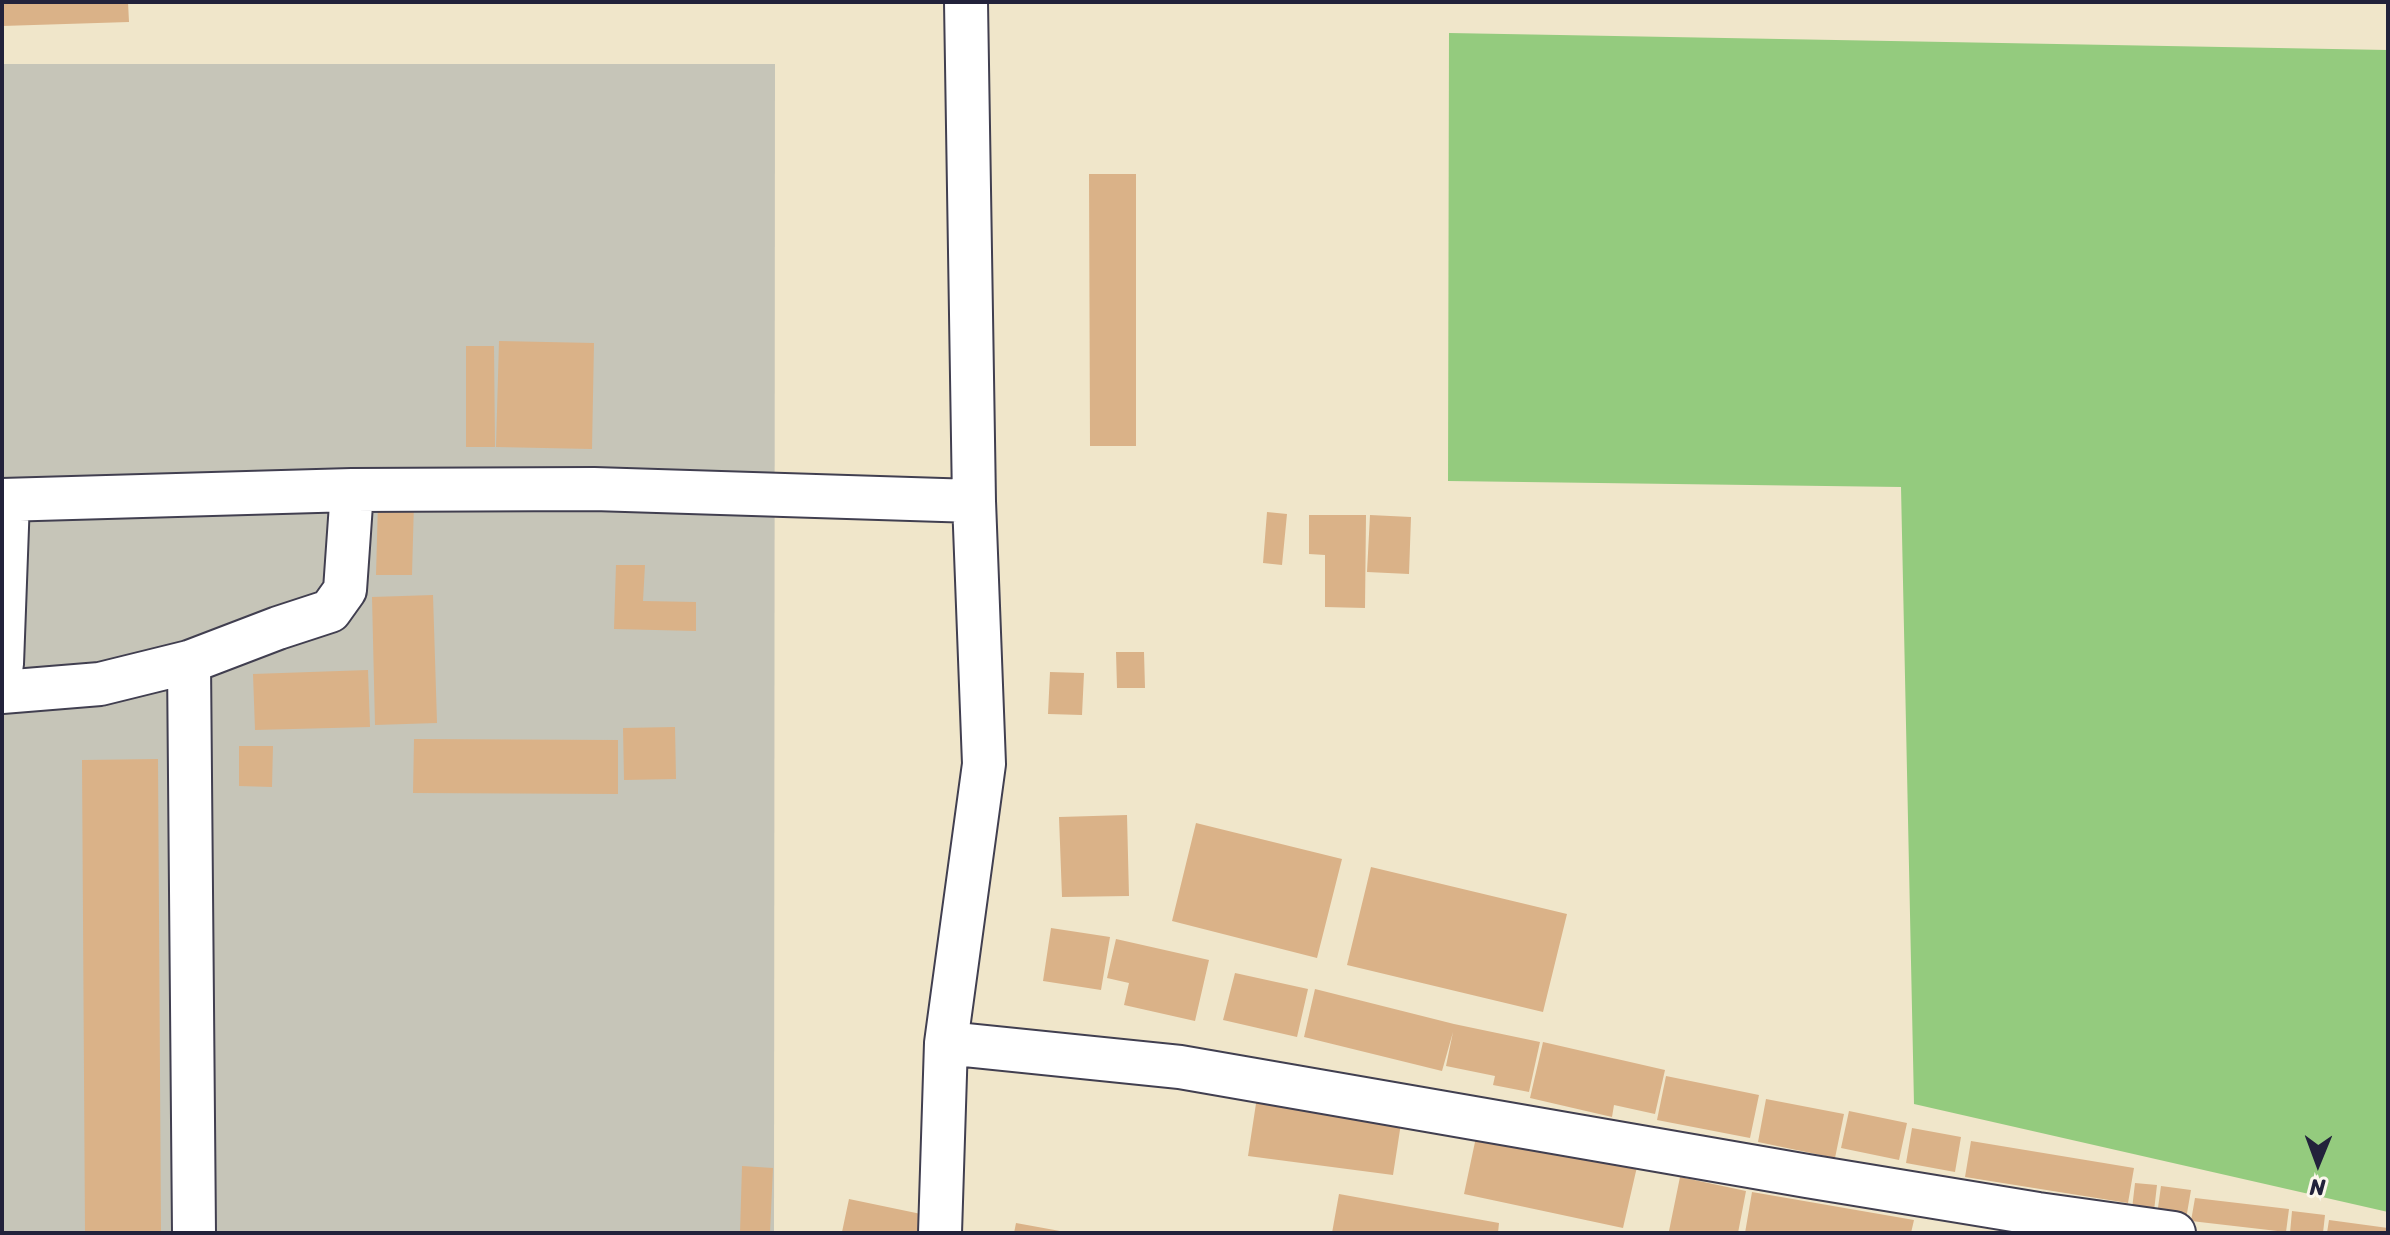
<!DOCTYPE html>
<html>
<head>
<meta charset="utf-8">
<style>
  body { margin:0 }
  #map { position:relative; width:2390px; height:1235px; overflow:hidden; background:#f0e6ca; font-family:Sriracha,sans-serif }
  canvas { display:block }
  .frame { position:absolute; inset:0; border:4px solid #22223b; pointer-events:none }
  .north { position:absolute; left:2278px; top:1123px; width:80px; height:80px; -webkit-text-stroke:6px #fbf7ec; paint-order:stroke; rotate:181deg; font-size:22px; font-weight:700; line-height:32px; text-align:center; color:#22223b }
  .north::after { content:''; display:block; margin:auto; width:28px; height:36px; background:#22223b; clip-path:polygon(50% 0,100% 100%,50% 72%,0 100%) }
</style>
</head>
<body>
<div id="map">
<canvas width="2390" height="1235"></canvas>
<div class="frame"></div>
<div class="north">N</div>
</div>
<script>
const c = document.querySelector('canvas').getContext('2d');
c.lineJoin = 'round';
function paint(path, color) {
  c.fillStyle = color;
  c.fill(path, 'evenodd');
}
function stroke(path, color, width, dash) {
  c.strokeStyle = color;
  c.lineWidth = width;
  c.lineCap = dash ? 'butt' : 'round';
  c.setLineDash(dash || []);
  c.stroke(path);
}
paint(new Path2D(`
  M2 64H775L774 1233H2Z`), '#c6c5b8');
paint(new Path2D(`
  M1449 33 2388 50V1212L1914 1104 1901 487 1448 481Z`), '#94cb7e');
paint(new Path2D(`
  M2 2H128L129 22 2 26Z
  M1089 174H1136V446H1090Z
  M499 341 594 343 592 449 496 447Z
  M466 346H494L495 447H466Z
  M378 502H414L412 575H376Z
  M1267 512 1287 514 1282 565 1263 563Z
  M1309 515H1366L1365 608 1325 607V555L1309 554Z
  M1370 515 1411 517 1409 574 1367 572Z
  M616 565H645L643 601 696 602V631L614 629Z
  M433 595 437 723 375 725 372 597Z
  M1116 652H1144L1145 688H1117Z
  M368 670 370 727 255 730 253 674Z
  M1050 672 1084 673 1082 715 1048 714Z
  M675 727 676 779 624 780 623 728Z
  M414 739 618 740V794L413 793Z
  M239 746H273L272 787 239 786Z
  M158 759 161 1233H85L82 760Z
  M1127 815 1129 896 1062 897 1059 817Z
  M1196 823 1342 859 1317 958 1172 921Z
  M1371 867 1567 914 1543 1012 1347 965Z
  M1051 928 1110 937 1101 990 1043 981Z
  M1116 939 1209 960 1195 1021 1124 1005 1129 983 1107 978Z
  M1235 973 1308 989 1297 1037 1223 1020Z
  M1315 989 1454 1024 1540 1042 1529 1092 1493 1085 1495 1076 1446 1066 1453 1032 1442 1071 1304 1037Z
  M1543 1042 1665 1070 1655 1114 1614 1105 1612 1117 1530 1098Z
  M1666 1076 1759 1095 1750 1138 1657 1120Z
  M1257 1097 1402 1117 1393 1175 1248 1156Z
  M1766 1099 1844 1114 1835 1158 1758 1142Z
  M1849 1111 1907 1123 1899 1160 1841 1148Z
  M1479 1123 1639 1158 1623 1228 1464 1194Z
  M1912 1128 1961 1137 1955 1172 1906 1163Z
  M1971 1141 2134 1168 2128 1203 1965 1177Z
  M742 1166 773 1168 770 1233H740Z
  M1680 1177 1746 1191 1738 1233 1669 1231Z
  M2135 1183 2157 1185 2154 1211 2132 1209Z
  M2161 1186 2191 1190 2186 1219 2157 1215Z
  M1752 1192 1914 1220 1911 1233H1745Z
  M1339 1194 1499 1223 1498 1233H1332Z
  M2195 1198 2289 1209 2286 1232 2191 1221Z
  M849 1199 921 1214 917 1233 842 1232Z
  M2292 1211 2325 1215 2323 1233H2290Z
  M2329 1220 2388 1228 2387 1233H2327Z
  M1016 1223 1060 1231V1233H1014Z`), '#dab288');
const minor = new Path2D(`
  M2 500 352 490 594 489 974 501
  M189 662 194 1233
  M2 664 8 500
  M2 692 100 684 189 662 278 628 330 611 345 590 352 490
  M946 1043 1180 1067 1807 1176 2038 1214 2174 1233
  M940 1233 946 1043 984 764 974 501 966 2`);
stroke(minor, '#413f50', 46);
stroke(minor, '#fff', 42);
</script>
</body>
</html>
